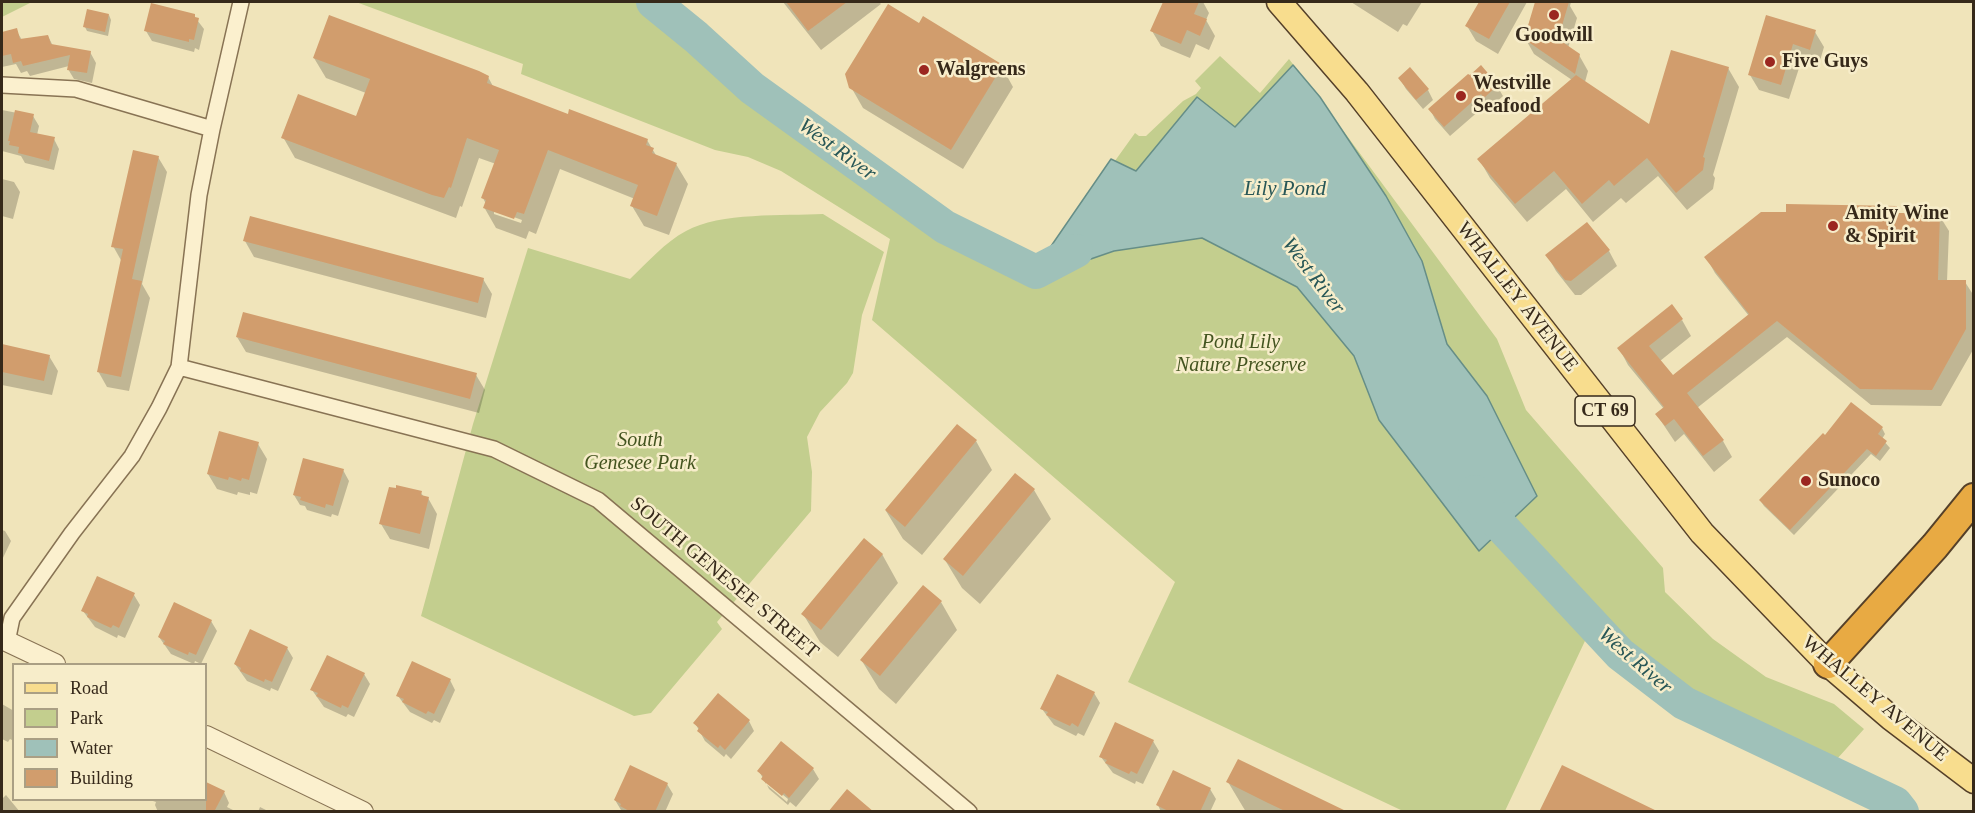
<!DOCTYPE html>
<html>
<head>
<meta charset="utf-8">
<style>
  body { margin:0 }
  #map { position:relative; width:1975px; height:813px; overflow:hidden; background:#f0e4ba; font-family:"Times New Roman",serif }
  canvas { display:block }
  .frame { position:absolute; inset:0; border:3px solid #36291a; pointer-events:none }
  .legend { position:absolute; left:12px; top:663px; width:195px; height:138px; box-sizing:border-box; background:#f7edca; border:2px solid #aa9f84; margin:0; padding:8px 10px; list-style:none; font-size:18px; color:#36291a }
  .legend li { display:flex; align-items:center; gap:12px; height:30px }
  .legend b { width:30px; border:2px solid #aa9f84 }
</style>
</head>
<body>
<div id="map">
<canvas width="1975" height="813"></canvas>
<div class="frame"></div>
<ul class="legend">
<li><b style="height:8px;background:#f8dd8e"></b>Road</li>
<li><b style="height:16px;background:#c3ce8e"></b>Park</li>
<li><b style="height:16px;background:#9fc1b9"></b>Water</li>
<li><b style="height:16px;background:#d19d6d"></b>Building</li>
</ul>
</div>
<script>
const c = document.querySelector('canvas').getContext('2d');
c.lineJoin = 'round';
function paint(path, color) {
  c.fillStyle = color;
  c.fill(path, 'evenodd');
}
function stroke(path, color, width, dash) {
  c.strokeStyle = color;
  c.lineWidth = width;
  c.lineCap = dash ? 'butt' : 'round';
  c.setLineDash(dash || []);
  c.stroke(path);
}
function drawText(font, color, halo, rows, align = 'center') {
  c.font = font + ' "Times New Roman",serif';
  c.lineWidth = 5;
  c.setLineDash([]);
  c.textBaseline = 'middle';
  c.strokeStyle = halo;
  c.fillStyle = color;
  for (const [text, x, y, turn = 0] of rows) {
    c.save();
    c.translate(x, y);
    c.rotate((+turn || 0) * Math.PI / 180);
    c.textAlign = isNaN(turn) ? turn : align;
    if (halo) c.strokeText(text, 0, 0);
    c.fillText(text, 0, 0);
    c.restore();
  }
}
paint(new Path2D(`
  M2 2H32L2 17Z
  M356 2H674L732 64 852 153 903 184 998 261 1028 282 1135 133 1139 136H1146L1183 101 1196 94 1201 88 1195 81 1220 56 1260 93 1289 59 1319 98 1497 339 1526 410 1663 568 1665 592 1713 639 1766 677 1834 704 1864 729 1828 769 1680 700 1647 681 1628 662 1609 635 1592 626 1505 811H1403L1128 682 1175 582 872 320 890 239 781 171 748 157 715 150 521 74 523 64Z
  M823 214 884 252 862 315 853 373 847 383 820 412 807 437 812 472 811 511 717 622 722 629 651 713 634 716 421 616 473 424 528 248 630 279C647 263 665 242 686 231 720 212 784 216 823 214Z`), '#c3ce8e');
const water = new Path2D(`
  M1293 65 1320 97 1386 196 1422 261 1447 344 1487 396 1537 496 1479 551 1379 420 1354 356 1297 287 1202 238 1114 251 1027 281 1111 159 1136 171 1197 97 1235 127Z`);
paint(water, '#9fc1b9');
stroke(water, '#668e87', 1.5);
paint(new Path2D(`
  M783 2H879L881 4 821 50Z
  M1165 2H1203L1209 13 1206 20 1215 36 1209 50 1196 44 1190 58 1161 46 1152 31Z
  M1351 2H1422L1407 26 1403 24 1398 32Z
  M1481 2H1527L1498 54 1476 41 1467 26Z
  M1536 2H1571L1570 6 1577 18 1568 48 1579 55 1588 71 1585 82 1650 127 1728 68 1739 87 1713 175 1715 178 1713 189 1687 210 1658 176 1626 203 1621 198 1593 222 1566 189 1527 222 1490 178 1479 159 1572 80 1534 54 1525 38Z
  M109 15 111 20 108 36 87 31 85 27Z
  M194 16 204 29 199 50 195 48 194 52 152 41 146 31Z
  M1767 17 1815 32 1824 47 1819 64 1802 59 1789 99 1759 90 1750 75Z
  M919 25 1002 67 1013 87 963 169 863 108 851 87Z
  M16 30 22 40 48 36 53 46 90 52 96 63 92 83 74 79 68 69 69 66 30 76 27 71 21 73 16 64 2 67V33Z
  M314 58 488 77 494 88 569 116 647 140 657 157 676 164 688 184 669 235 644 226 632 206 635 199 560 169 536 234 529 231 526 239 496 228 484 207 486 204 483 198 496 164 479 158 462 207 460 206 456 218 295 158 283 137 357 118 366 93 326 78ZM494 210 522 220 521 223 494 214Z
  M1481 68 1497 86 1503 96 1491 107 1488 103 1450 136 1435 119 1430 109Z
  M1400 79 1428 90 1433 100 1423 109 1406 89Z
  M2 110 33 116 39 126 37 135 54 139 59 149 54 170 25 163 21 156 2 151Z
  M158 157 167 172 142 284 150 298 129 391 107 387 98 371 122 262 113 246Z
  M2 179 14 182 20 192 13 219 2 216Z
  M1896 207 1900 215H1939L1949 231 1947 281 1965 282 1974 296V348L1941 406 1871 405 1787 337 1697 408 1723 441 1732 457 1714 472 1684 434 1675 442 1657 415 1664 409 1628 365 1619 348 1682 320 1691 336 1660 361 1672 377 1749 316 1715 273 1706 257Z
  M1587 224 1609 251 1617 266 1581 295H1575L1556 271 1547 255Z
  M245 241 483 279 492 294 486 318 254 257Z
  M237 337 476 375 485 390 479 413 246 352Z
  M2 346 49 356 58 371 52 395 2 385Z
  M1882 428 1885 434 1882 439 1890 448 1880 461 1871 454 1794 535 1764 506 1760 500 1825 437Z
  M976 441 992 470 922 555 903 539 886 511Z
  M258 444 267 459 257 494 250 492V495L238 492 237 495 217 489 208 474Z
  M343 470 349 481 338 516 332 514 331 517 307 510 305 506 300 505 294 495Z
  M1015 475 1034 490 1051 519 980 604 962 588 945 560Z
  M421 493 424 497 428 498 437 514 429 549 390 539 381 524Z
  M2 530 5 531 11 541 2 560Z
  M882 554 898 583 838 657 820 642 803 614Z
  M98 578 134 595 140 605 125 638 118 635 117 638 95 627 83 611Z
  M941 602 957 630 896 704 879 689 862 661Z
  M211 621 217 631 201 664 195 661 194 664 171 654 159 637Z
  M287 648 293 658 278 691 271 688 270 691 247 681 235 664Z
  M364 674 370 684 354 717 348 714 346 717 324 707 312 690Z
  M450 680 455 690 440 723 434 720 432 723 410 712 398 696Z
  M1094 693 1100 703 1084 736 1078 733 1076 736 1054 725 1042 709Z
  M2 704 14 711V741L10 739 8 742 2 739Z
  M749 721 754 731 731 759 726 754 724 757 705 741 695 723Z
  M1153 741 1159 751 1143 784 1136 781 1135 784 1113 773 1101 757Z
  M813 769 819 779 796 807 790 802 788 805 769 789 767 785 787 802 788 799 766 781V784L759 771Z
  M1228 782 1346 812H1246Z
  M667 784 673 794 665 812H624L621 810 615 800Z
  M209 785 224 792 229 803 227 807 237 812H158L155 805 156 802 150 800H206V791Z
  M1210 789 1216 799 1210 812H1161L1158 805Z
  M6 795 20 812H2V799Z
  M260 807 270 812H258Z`), '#0003');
stroke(new Path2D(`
  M653 2 696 37 752 88 945 227 1036 272 1076 251
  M1475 492 1498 523 1620 654 1684 703 1895 803 1902 812`), '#9fc1b9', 34);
paint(new Path2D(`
  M786 2H847L808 31Z
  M1163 2H1199L1194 14 1207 19 1200 36 1187 30 1181 44 1150 31Z
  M1479 2H1510L1489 39 1465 26Z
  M1535 2H1569L1558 39 1580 54 1575 74 1524 39Z
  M151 3 195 14V17L199 18 194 40 189 39V42L144 31Z
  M888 4 919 23 923 16 1003 65 951 150 849 88 845 74Z
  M87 9 109 14 105 32 83 27Z
  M329 15 479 71 489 76 487 83 568 114 569 109 648 139 646 145 654 148 652 153 677 163 657 216 630 206 638 185 548 150 524 214 517 212 514 219 483 208 486 200 481 198 499 150 467 138 451 188 449 187 444 198 432 195 281 138 298 94 356 116 370 79 313 58Z
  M1766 15 1816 30 1810 50 1793 44 1781 85 1748 75Z
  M17 28 20 39 48 35 51 44 91 51 87 73 67 70 70 55 23 66 21 61 13 63 11 54 2 56V32Z
  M1671 50 1729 67 1703 157 1705 158 1703 170 1676 193 1647 158 1614 186 1609 180 1582 204 1554 171 1515 204 1477 159 1576 75 1649 124Z
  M1481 65 1498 85 1484 98 1481 94 1444 127 1428 109 1468 74 1470 75Z
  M1410 67 1429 89 1416 100 1398 78Z
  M15 110 34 114 30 132 55 137 49 161 18 153 19 147 9 145 10 141H8Z
  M133 150 159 156 132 279 142 281 121 377 97 372 123 249 111 247Z
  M1786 204 1897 206V213H1940L1938 280H1966V329L1932 390 1860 389 1777 321 1687 393 1724 440 1703 456 1674 419 1665 426 1655 414 1664 407 1617 348 1672 304 1683 319 1649 346 1673 375 1749 314 1704 257 1761 212H1786Z
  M250 216 484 278 478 303 243 241Z
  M1587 222 1610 250 1571 281 1565 280 1545 255Z
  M243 312 477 373 470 399 236 337Z
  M2 344 50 355 44 381 2 372Z
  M1851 402 1883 427 1878 434 1887 441 1876 456 1867 449 1790 530 1759 500 1823 433 1825 435Z
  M957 424 977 440 905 527 885 510Z
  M219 431 259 442 249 480 242 478 241 481 229 477 228 480 207 474Z
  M303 458 344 469 333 506 326 504 325 508 300 500 301 497 293 495Z
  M1015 473 1035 489 963 576 943 559Z
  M396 485 422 491 421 495 429 497 420 534 379 524 389 487 396 488Z
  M864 538 883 554 821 630 801 614Z
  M97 576 135 593 119 628 113 625 111 628 87 617 88 614 81 611Z
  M923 585 942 601 880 676 860 660Z
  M174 602 212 620 196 655 189 652 188 655 163 644 165 641 158 637Z
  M250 629 288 647 272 682 265 679 264 682 240 671 241 668 234 664Z
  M327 655 365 673 348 708 342 705 341 708 316 696 318 693 310 690Z
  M412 661 451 679 434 714 428 711 426 714 402 702 404 699 396 696Z
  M1057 674 1095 692 1078 727 1072 723 1070 726 1046 715 1048 712 1040 709Z
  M718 693 750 720 725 750 720 745 718 748 697 731 699 728 693 723Z
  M1115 722 1154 740 1137 774 1131 771 1129 774 1105 763 1107 760 1099 757Z
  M781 741 814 768 789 798 784 793 782 796 761 779 763 776 757 771Z
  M1238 759 1348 812H1287L1268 803 1226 782Z
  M630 765 668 783 655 812H631L620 806 621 804 614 800Z
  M1562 765 1659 812H1539Z
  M1173 770 1211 788 1200 812H1170L1156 805Z
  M206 782 225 791 214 812H206Z
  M847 789 874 812H828Z`), '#d19d6d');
const minor = new Path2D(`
  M2 85 76 89 212 129
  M179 367 494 449 598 500 969 812
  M7 642 12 618 72 533 132 456 159 408 179 367 199 195 212 129 241 2`);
const tertiary = new Path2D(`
  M2 639 55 664
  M206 736 363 812`);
const primary = new Path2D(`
  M1279 2 1357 92 1702 533 1828 664 1891 718 1974 781`);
const motorway = new Path2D(`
  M1828 664 1935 546 1974 498`);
stroke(minor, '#887354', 18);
stroke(tertiary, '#887354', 22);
stroke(primary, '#554029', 27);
stroke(motorway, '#554029', 32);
stroke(minor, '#fbf0ce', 15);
stroke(tertiary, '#fbf0ce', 20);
stroke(primary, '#f8dd8e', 24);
stroke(motorway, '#e8aa43', 28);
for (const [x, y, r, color] of [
  [1554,15,6,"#9b2720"],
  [1770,62,6,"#9b2720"],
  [924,70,6,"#9b2720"],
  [1461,96,6,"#9b2720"],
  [1833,226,6,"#9b2720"],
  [1806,481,6,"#9b2720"]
]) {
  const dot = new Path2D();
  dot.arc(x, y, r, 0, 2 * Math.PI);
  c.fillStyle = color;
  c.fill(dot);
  stroke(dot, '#f7edca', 2);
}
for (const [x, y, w] of [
  [1605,411,60]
]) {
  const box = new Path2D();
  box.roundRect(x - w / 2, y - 15, w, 30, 4.5);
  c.fillStyle = '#f7edca';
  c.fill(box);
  stroke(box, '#36291a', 1.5);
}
drawText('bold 18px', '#36291a', null, [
  ["CT 69",1605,411]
]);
drawText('bold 20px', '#36291a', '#f7edca', [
  ["Goodwill",1554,36,"center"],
  ["Five Guys",1782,62],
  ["Walgreens",936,70],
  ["Westville",1473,84],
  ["Seafood",1473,107],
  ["Amity Wine",1845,214],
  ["& Spirit",1845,237],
  ["Sunoco",1818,481]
], 'left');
drawText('20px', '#36291a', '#f7edca', [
  ["WHALLEY AVENUE",1517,297,52],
  ["SOUTH GENESEE STREET",724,578,40],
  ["WHALLEY AVENUE",1875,699,40]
]);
drawText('italic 20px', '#43541f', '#f7edca', [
  ["Pond Lily",1241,343],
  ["Nature Preserve",1241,366],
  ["South",640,441],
  ["Genesee Park",640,464]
]);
drawText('italic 21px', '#285757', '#f7edca', [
  ["West River",837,150,36],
  ["Lily Pond",1285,189],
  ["West River",1313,276,53],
  ["West River",1635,661,41]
]);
</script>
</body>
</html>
